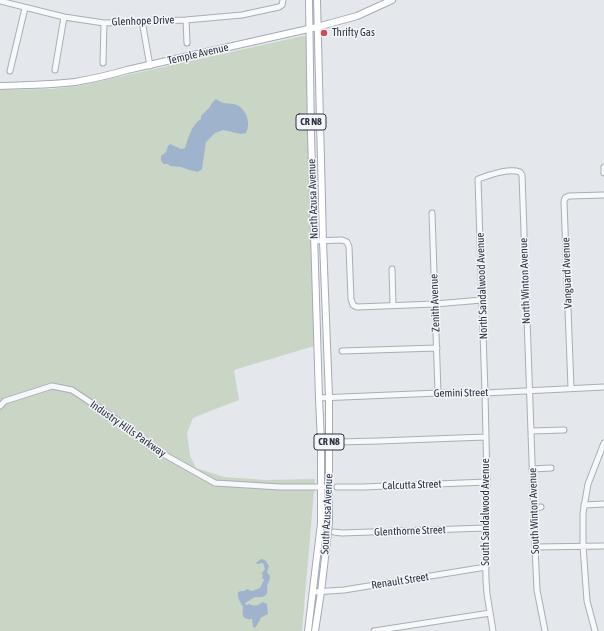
<!DOCTYPE html>
<html>
<head>
<meta charset="utf-8">
<style>
  body { margin:0 }
  canvas { display:block; background:#e4e7ec }
</style>
</head>
<body>
<canvas width="604" height="631"></canvas>
<script>
const c = document.querySelector('canvas').getContext('2d');
c.lineJoin = 'round';
function paint(path, color) {
  c.fillStyle = color;
  c.fill(path, 'evenodd');
}
function stroke(path, color, width, dash) {
  c.strokeStyle = color;
  c.lineWidth = width;
  c.lineCap = dash ? 'butt' : 'round';
  c.setLineDash(dash || []);
  c.stroke(path);
}
function drawText(font, color, halo, rows, align = 'center') {
  c.font = font + ' "Asap Condensed",sans-serif';
  c.lineWidth = 3;
  c.setLineDash([]);
  c.textBaseline = 'middle';
  c.strokeStyle = halo;
  c.fillStyle = color;
  for (const [text, x, y, turn = 0] of rows) {
    c.save();
    c.translate(x, y);
    c.rotate((+turn || 0) * Math.PI / 180);
    c.textAlign = isNaN(turn) ? turn : align;
    if (halo) c.strokeText(text, 0, 0);
    c.fillText(text, 0, 0);
    c.restore();
  }
}
paint(new Path2D(`
  M303 36H305L307 40 314 346 234 370 239 400 200 415 193 418 187 433 190 456 196 468 224 477 266 480 315 479 302 631H0V90L51 89 78 86Z`), '#c9d6c5');
paint(new Path2D(`
  M216 99C219 101 222 103 225 103 229 104 233 103 237 105 247 110 251 124 246 133L241 134 223 130 215 133 206 142 202 169 198 172 189 170 181 167 170 166 168 164H164L161 161V156L166 152 168 146 170 144 177 147 181 149 185 148C188 138 192 124 201 119V116L209 108 213 102Z
  M261 559C266 559 266 562 269 566L267 572 270 576C270 581 268 582 267 586 267 587 268 592 267 593 266 597 259 598 255 597L245 603 246 605 249 604C257 607 257 605 263 602L267 604 268 614 260 618V620L255 628 253 627 252 619C242 620 242 615 243 607 240 602 237 597 238 592L241 591H244L247 589 252 591 260 588 264 580 262 578 263 575 261 574 265 569 263 563 257 564 256 563Z`), '#9fb4cc');
const minor = new Path2D(`
  M0 1 64 17 104 23 186 20 242 15 279 7 282 5 283 0
  M186 20 187 43
  M142 21 150 66
  M103 63 104 23
  M55 70 64 17
  M10 71 25 8
  M604 167V173
  M432 213 438 393
  M314 241 342 240 347 242 349 247 351 299 353 305 357 307 435 304 482 300
  M392 269 393 305
  M342 351 437 348
  M571 388 564 202 565 198 569 196 604 195
  M319 398 438 393H485L604 387
  M0 406 5 401 52 386 72 390 117 420 149 446 215 483 280 487H329
  M531 431 564 430
  M337 442 379 441 485 437
  M532 469 551 468
  M337 487H363L487 482
  M584 505 604 504
  M534 508 541 507
  M334 532 342 533 485 528
  M535 547 604 546
  M313 592 344 590 486 567
  M374 631 490 613
  M493 631 487 594 486 580 485 528 487 482 485 393 478 179C490 175 508 168 520 172L522 175 535 547 537 590 545 631
  M595 631 587 601 583 546V513L588 484 604 443`);
const major = new Path2D(`
  M0 86C25 85 50 85 75 82 92 79 110 75 127 70L317 27 357 16 392 0
  M308 631 321 523V442L319 398 311 135 309 0
  M315 631 321 592 329 523V397L323 241 317 0`);
stroke(minor, '#a9aeb7', 7);
stroke(major, '#a3abb8', 8);
stroke(minor, '#f7f8fa', 5);
stroke(major, '#fff', 6);
for (const [x, y, r, color] of [
  [324,33,4,"#d1495b"]
]) {
  const dot = new Path2D();
  dot.arc(x, y, r, 0, 2 * Math.PI);
  c.fillStyle = color;
  c.fill(dot);
  stroke(dot, '#f4f6f9', 1.5);
}
for (const [x, y, w] of [
  [311,122,30],
  [329,442,30]
]) {
  const box = new Path2D();
  box.roundRect(x - w / 2, y - 8, w, 16, 3);
  c.fillStyle = '#f4f6f9';
  c.fill(box);
  stroke(box, '#2b3445', 1);
}
drawText('bold 10px', '#2b3445', null, [
  ["CR N8",311,122],
  ["CR N8",329,442]
]);
drawText('11px', '#2b3445', '#f4f6f9', [
  ["Glenhope Drive",143,21,-2],
  ["Temple Avenue",198,54,-13],
  ["North Azusa Avenue",313,199,-92],
  ["Vanguard Avenue",567,273,-92],
  ["North Winton Avenue",525,281,-92],
  ["North Sandalwood Avenue",482,286,-92],
  ["Zenith Avenue",435,303,-92],
  ["Gemini Street",461,393,-1],
  ["Industry Hills Parkway",128,429,35],
  ["Calcutta Street",412,485,-2],
  ["South Winton Avenue",534,511,-92],
  ["South Sandalwood Avenue",486,512,-90],
  ["South Azusa Avenue",327,514,-87],
  ["Glenthorne Street",410,531,-2],
  ["Renault Street",400,581,-9]
]);
drawText('11px', '#2b3445', '#f4f6f9', [
  ["Thrifty Gas",332,33]
], 'left');
</script>
</body>
</html>
